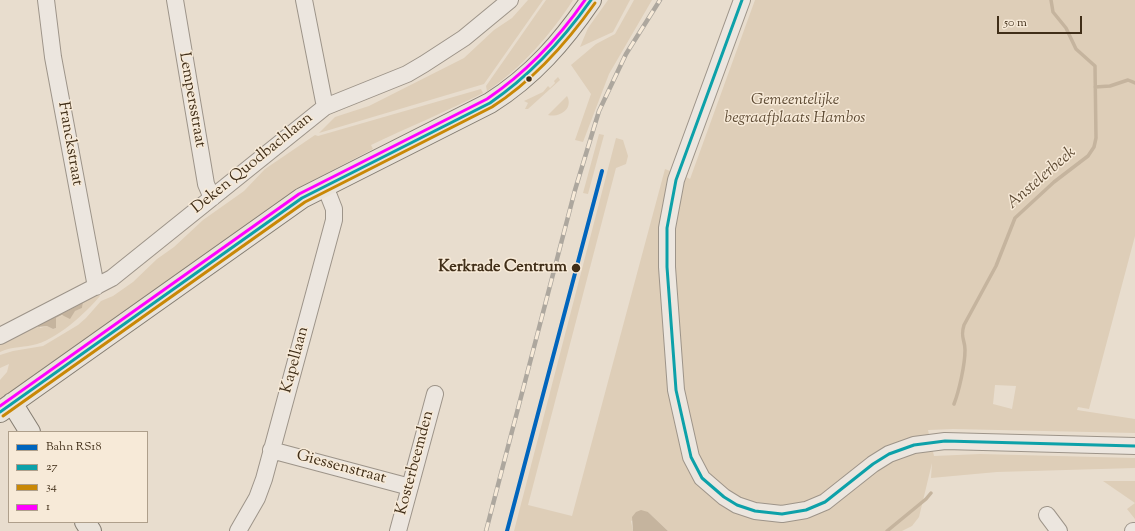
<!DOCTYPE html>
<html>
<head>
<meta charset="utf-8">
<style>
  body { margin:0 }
  #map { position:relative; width:1135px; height:531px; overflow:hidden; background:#e8ddce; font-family:"Sorts Mill Goudy",serif }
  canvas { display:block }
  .legend { position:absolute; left:8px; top:431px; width:140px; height:92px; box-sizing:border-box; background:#f7ead8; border:1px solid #ae9f8b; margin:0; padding:5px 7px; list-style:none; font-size:12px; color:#402e18 }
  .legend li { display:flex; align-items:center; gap:8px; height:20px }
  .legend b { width:20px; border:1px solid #ae9f8b }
  .scale { position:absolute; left:997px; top:16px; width:85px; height:18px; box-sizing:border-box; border:2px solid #402e18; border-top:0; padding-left:5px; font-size:12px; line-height:14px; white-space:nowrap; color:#402e18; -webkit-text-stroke:3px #f7ead8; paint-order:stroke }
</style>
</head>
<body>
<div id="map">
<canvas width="1135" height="531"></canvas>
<ul class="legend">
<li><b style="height:5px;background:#0065bd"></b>Bahn RS18</li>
<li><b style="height:5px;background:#0da1a9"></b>27</li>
<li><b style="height:5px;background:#c98806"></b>34</li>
<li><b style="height:5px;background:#f0f"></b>1</li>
</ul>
<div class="scale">50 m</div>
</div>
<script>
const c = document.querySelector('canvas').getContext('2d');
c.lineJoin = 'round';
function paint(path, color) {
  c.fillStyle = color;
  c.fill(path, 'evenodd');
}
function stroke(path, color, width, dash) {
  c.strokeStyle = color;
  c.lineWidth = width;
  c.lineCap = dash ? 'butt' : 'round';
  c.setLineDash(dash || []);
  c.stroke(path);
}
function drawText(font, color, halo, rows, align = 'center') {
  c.font = font + ' "Sorts Mill Goudy",serif';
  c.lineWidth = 3;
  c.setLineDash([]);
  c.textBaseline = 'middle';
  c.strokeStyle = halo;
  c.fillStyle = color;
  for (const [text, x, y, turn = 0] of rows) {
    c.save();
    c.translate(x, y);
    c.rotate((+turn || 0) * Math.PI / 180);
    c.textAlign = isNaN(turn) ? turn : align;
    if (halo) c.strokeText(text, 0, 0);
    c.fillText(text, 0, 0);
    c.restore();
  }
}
paint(new Path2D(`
  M528 0H543L484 84 319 133 335 117 369 106 464 58 494 30 512 18Z
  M546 0H573C551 34 521 69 487 91L486 86Z
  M608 0H630L613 32 580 47 588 28Z
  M634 0H652L609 74 583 142 575 140 591 94 571 65 596 44 615 34Z
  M749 0H751L749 5 686 177 690 179 755 0H1135V236L1089 409 1078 407 1077 410 1135 419V433L953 429 928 430 934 456 980 454 1135 458V468L997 472 931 478 932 463 919 517 912 526 902 531H668L648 512 631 521 633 531H514L616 138 623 140 628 156 626 164 616 168 528 505 572 516 665 169 683 176ZM995 385 1016 386 1012 409 993 404Z
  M558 77 560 80 528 109H525L528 103 524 101 543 92 548 86 550 88 555 83 554 81Z
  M481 89 483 93C446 112 408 127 371 145L373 149 310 182 276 203 0 401V380L7 372 9 364 0 368V355L13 351 43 346 78 325 86 318 101 301 113 296 133 282 157 259 174 247 203 220 244 191 265 169 315 135 318 136Z
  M567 96C574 109 559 118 548 115Z
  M599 134 604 135 588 194 583 193Z
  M98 291 100 296C86 313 55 341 33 345 19 348 14 346 0 352V341ZM83 304 82 308 56 318V328L53 329 47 326 40 328 39 325Z
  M1103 481H1135V519L1127 509 1135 503Z`), '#deceb8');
paint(new Path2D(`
  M83 303 82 308 75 311 70 319 62 315 56 318V328L53 329 47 326 38 327 39 325Z
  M641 510 648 512 668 531H633L632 517 636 512Z`), '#c5b49e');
stroke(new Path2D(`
  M1095 87 1110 86 1128 80 1135 83
  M954 404C959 391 965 365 965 350 965 339 960 338 964 325L996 266 1015 218 1054 182 1088 156 1094 147 1096 138 1095 66 1076 49 1066 28 1053 12 1051 0
  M887 531 926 499 931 493`), '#c5b49e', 3.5);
const minor = new Path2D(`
  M46 0 53 57 96 287
  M175 0 206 184 212 198
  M304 0 325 107
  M742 0 676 180 667 228V267L676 390 691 457 702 478 724 497 737 505 755 511 782 514 806 510 825 502 873 464 889 454 914 445 945 441 1135 446
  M0 336 112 278 325 107 407 74 424 64 464 38 510 0
  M271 450 410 487
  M1047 515 1059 531
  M238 531 257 498 264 479 334 220V209L325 186
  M398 531 435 394
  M1133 531H1134`);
const major = new Path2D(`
  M12 403 30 432
  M0 412 302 198 490 103C533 76 563 41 591 0
  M85 522 91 531`);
stroke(minor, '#9d9489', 18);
stroke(major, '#847c71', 22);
stroke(minor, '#ece6df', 16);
stroke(major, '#e9e3da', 20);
const rail = new Path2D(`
  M486 531 575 190 599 111 626 54 660 0`);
stroke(rail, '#ada79e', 4.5);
stroke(rail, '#f7ead8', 3, [9]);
stroke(new Path2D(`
  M742 0 676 180 667 228V267L676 390 691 457 702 478 724 497 737 505 755 511 782 514 806 510 825 502 873 464 889 454 914 445 945 441 1135 446
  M0 412 302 198 490 103C531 75 562 41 591 0`), '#0da1a9', 3);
stroke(new Path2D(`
  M3 416 305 202 492 107C534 80 566 44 595 3`), '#c98806', 3);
stroke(new Path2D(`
  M0 406 299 194 487 99C527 72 558 39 585 0`), '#f0f', 3);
stroke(new Path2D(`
  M507 531 602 171`), '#0065bd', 4);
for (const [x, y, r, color] of [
  [529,79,3.5,"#402e18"],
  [576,268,5,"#402e18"]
]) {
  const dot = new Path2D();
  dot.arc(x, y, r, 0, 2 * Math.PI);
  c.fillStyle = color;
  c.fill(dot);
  stroke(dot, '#f7ead8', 1.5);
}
drawText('16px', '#402e18', '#f7ead8', [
  ["Lempersstraat",191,100,80],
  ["Franckstraat",69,144,80],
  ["Deken Quodbachlaan",253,164,-39],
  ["Kapellaan",296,360,-75],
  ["Kosterbeemden",416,463,-75],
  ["Giessenstraat",341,468,15]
]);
drawText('italic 16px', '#5e4b34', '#f7ead8', [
  ["Gemeentelijke",795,101],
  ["begraafplaats Hambos",795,119]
]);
drawText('bold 16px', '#402e18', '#f7ead8', [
  ["Kerkrade Centrum",567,268]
], 'right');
drawText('italic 17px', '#5e4b34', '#f7ead8', [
  ["Anstelerbeek",1042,179,-41]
]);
</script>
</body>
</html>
